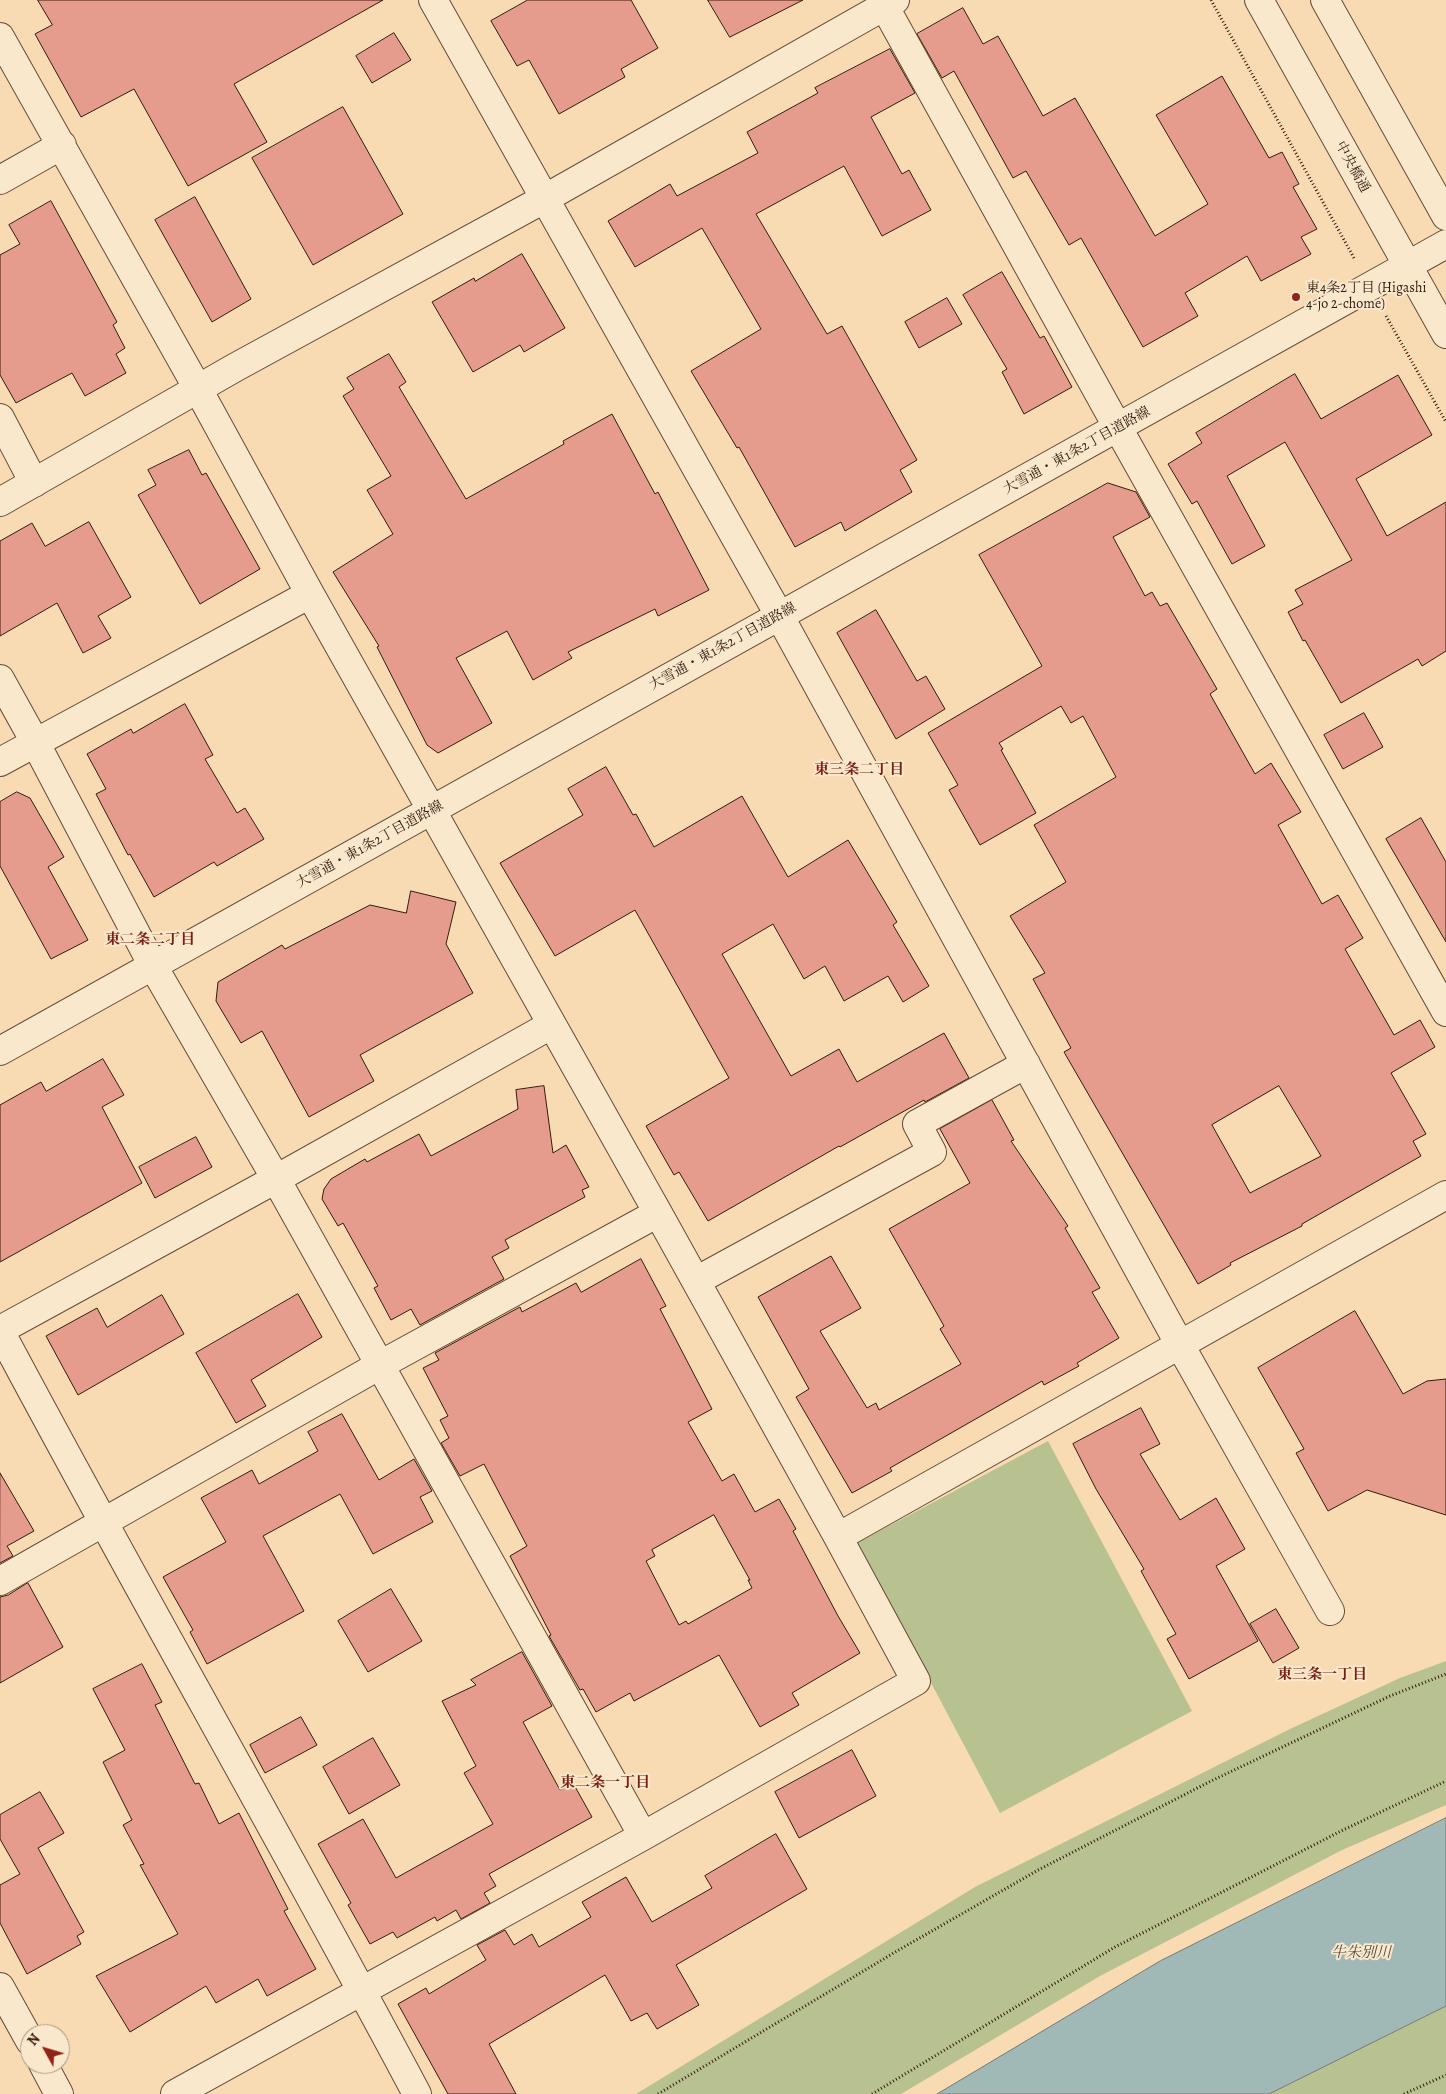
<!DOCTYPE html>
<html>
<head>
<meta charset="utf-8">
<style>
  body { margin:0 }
  #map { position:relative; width:1446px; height:2094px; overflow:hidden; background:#f8dbb2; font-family:Alegreya,serif }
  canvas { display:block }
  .north { position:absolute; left:20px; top:2024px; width:50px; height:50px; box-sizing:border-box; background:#fae8cd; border:1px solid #ab9681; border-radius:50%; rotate:309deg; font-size:14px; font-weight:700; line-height:20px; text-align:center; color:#341b10 }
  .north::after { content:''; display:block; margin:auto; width:18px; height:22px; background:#8f2418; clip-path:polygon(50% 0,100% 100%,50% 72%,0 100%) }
</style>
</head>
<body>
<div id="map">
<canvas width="1446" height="2094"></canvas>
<div class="north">N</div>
</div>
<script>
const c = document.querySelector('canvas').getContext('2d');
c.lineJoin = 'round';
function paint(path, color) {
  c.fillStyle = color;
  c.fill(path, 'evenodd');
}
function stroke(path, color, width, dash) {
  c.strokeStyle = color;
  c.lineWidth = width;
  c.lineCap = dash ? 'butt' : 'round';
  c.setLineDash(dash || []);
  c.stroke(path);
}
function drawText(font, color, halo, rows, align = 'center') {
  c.font = font + ' Alegreya,"Noto Serif JP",serif';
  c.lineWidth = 4;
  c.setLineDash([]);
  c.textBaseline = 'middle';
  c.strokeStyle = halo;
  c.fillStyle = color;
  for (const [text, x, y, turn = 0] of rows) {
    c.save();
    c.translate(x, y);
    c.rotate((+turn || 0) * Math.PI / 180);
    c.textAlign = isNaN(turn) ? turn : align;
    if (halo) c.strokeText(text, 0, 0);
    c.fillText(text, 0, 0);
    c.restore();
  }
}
paint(new Path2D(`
  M1048 1441 1192 1711 1000 1813 857 1543Z
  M1446 1661V1805L1342 1850 1100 1976 901 2094H636L975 1887 1290 1729 1400 1678Z
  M1446 2006V2094H1269Z`), '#b8c190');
const water = new Path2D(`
  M1446 1818V2006L1269 2094H937L1160 1961Z`);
paint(water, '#a0b9b6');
stroke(water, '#757a74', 1);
const building = new Path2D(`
  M38 0H383L234 84 267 142 188 186 134 89 81 117 35 34 52 25Z
  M528 0H631L658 48 621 69 625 77 559 114 529 60 517 66 491 21Z
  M708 0H803L730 37Z
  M963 8 983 44 998 36 1043 116 1075 98 1155 236 1208 204 1156 115 1222 76 1269 158 1282 152 1299 184 1293 187 1317 229 1301 237 1311 254 1261 281 1247 256 1185 293 1198 316 1143 347 1081 238 1069 245 1026 171 1013 178 954 71 942 78 917 34Z
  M394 33 411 60 372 83 356 56Z
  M890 49 915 93 871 117 902 174 909 170 931 210 882 236 844 166 756 214 827 334 842 326 917 460 900 470 912 492 845 531 841 522 795 547 739 447 737 448 691 371 761 329 702 228 635 267 608 221 670 184 677 196 758 153 747 132 818 93 815 88Z
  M343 107 403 214 313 265 252 158Z
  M195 197 251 299 212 322 155 220Z
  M51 201 117 322 113 325 125 348 116 354 126 373 85 396 72 373 16 403 0 375V255L20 244 9 225Z
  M522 254 565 328 524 352 520 345 473 372 432 302 474 278 475 281Z
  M1002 272 1040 338 1044 336 1072 387 1024 414 1002 372 1007 369 963 295Z
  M947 298 962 324 919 348 905 322Z
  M389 354 406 382 399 387 466 499 564 444 563 441 612 414 655 494 658 492 709 590 658 616 655 609 568 652 572 658 533 680 507 631 456 658 492 723 438 753 427 745 377 647 379 646 333 572 393 534 367 490 391 476 343 396 354 389 347 378Z
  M1295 374 1321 419 1398 375 1432 435 1356 479 1387 536 1446 502V651L1422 666 1418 659 1341 703 1305 640 1303 641 1288 612 1303 604 1295 590 1352 560 1285 442 1227 476 1265 546 1232 564 1197 501 1192 504 1168 464 1202 443 1196 433Z
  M189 450 202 475 206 473 260 569 200 604 138 495 156 485 148 470Z
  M1108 483 1136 492 1150 517 1113 537 1145 596 1152 592 1160 606 1167 603 1217 689 1210 694 1255 774 1271 763 1301 812 1278 825 1322 904 1338 895 1363 938 1345 949 1394 1035 1420 1020 1435 1047 1391 1073 1426 1134 1413 1141 1421 1156 1302 1224V1226L1230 1263 1231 1265 1198 1284 1064 1052 1071 1048 1033 979 1045 973 1010 916 1066 882 1034 825 1116 777 1083 716 1071 723 1061 706 999 743 1003 749 1001 750 1036 813 980 845 949 790 958 785 928 733 1042 666 979 555ZM1279 1086 1321 1156 1250 1193 1212 1125Z
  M89 522 131 597 98 616 111 638 83 653 57 603 0 636V541L32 523 45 546Z
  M876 610 917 681 926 676 945 709 896 739 837 633Z
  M185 704 213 755 205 759 237 813 245 808 264 839 217 866 214 862 154 897 130 854 128 855 96 794 106 789 87 754 131 729 133 733Z
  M1364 713 1383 747 1343 769 1324 735Z
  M606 767 633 815 636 814 654 847 742 796 788 877 848 840 897 922 893 925 929 986 903 1002 888 976 844 1001 825 966 804 979 773 924 722 954 791 1076 839 1049 857 1082 944 1033 969 1078 925 1102 924 1100 840 1147 839 1146 708 1221 679 1172 674 1175 646 1126 729 1078 635 910 555 956 500 863 583 815 568 789Z
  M17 792 30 798 64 857 48 867 88 940 51 959 0 866V802Z
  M1421 818 1446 862V942L1386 839Z
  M411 891 456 902 446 944 473 993 360 1055 374 1081 309 1117 262 1031 241 1043 216 1001 218 982 282 945 285 949 370 905 406 913Z
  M103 1059 124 1095 102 1107 142 1183 0 1262V1105L41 1082 46 1091Z
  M544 1086 553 1153 566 1145 589 1187 582 1190 585 1197 505 1240 509 1248 492 1257 504 1279 420 1325 411 1309 391 1320 374 1288 378 1286 343 1223 338 1226 322 1199 324 1189 331 1179 365 1159 367 1162 419 1134 431 1156 518 1109 516 1090Z
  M992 1100 1014 1140 1011 1141 1068 1226 1065 1228 1100 1288 1092 1292 1119 1338 1077 1363 1079 1366 1044 1385 1042 1381 890 1468 892 1471 852 1493 796 1397 809 1389 758 1297 831 1256 861 1308 820 1331 867 1408 876 1403 879 1410 961 1364 940 1329 944 1326 889 1229 970 1183 940 1129Z
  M196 1137 212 1167 155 1198 139 1167Z
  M641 1259 666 1306 660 1309 712 1409 688 1422 722 1481 734 1474 755 1512 779 1499 796 1529 793 1531 838 1616 860 1653 792 1693 799 1705 760 1727 719 1655 634 1701 630 1693 596 1712 583 1689 580 1690 549 1636 551 1635 510 1556 527 1546 484 1464 460 1476 441 1443 449 1438 440 1420 448 1416 423 1368 439 1360 435 1353 520 1307 522 1312 576 1283 581 1292ZM714 1515 750 1580H748L752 1588 688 1624 686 1621 679 1625 646 1561 655 1556 652 1550Z
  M298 1294 322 1337 251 1380 266 1406 236 1423 196 1353Z
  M162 1295 184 1334 78 1395 46 1336 97 1308 107 1327Z
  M1355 1311 1403 1394 1427 1381 1446 1379V1515L1367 1490 1328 1511 1296 1453 1304 1449 1258 1368Z
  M1141 1408 1160 1444 1140 1454 1180 1520 1216 1498 1245 1549 1216 1566 1258 1641 1189 1679 1167 1639 1176 1634 1141 1571 1144 1569 1096 1489 1073 1444Z
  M342 1414 379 1480 414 1459 432 1491 420 1497 433 1522 373 1554 340 1494 263 1536 304 1611 207 1664 190 1632 193 1630 163 1577 226 1542 201 1498 252 1470 259 1484 318 1451 308 1432Z
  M0 1473 34 1531 7 1546 13 1556 0 1563Z
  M28 1583 63 1647 0 1683V1597L8 1595Z
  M391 1589 422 1641 368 1672 338 1621Z
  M1276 1609 1299 1648 1273 1663 1250 1624Z
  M522 1652 552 1706 523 1722 560 1790 573 1783 592 1817 489 1874 496 1886 484 1893 490 1903 461 1919 456 1910 437 1921 435 1917 397 1938 393 1932 370 1944 348 1905 351 1903 318 1844 363 1819 396 1878 493 1824 464 1773 476 1766 442 1701 476 1685 471 1680Z
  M142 1664 162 1702 155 1705 195 1784 199 1783 219 1824 239 1813 288 1909 284 1911 316 1969 267 1996 258 1979 216 2003 206 1986 130 2032 96 1976 178 1934 140 1865 144 1864 123 1825 132 1820 103 1762 125 1750 93 1689Z
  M301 1717 317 1745 265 1773 250 1745Z
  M373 1738 400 1785 349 1814 323 1767Z
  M852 1750 876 1796 799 1838 775 1792Z
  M40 1792 64 1833 38 1848 84 1932 77 1936 81 1944 27 1974 0 1923V1885L20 1874 0 1839V1815Z
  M776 1834 807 1889 676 1965 699 2005 657 2029 647 2013 631 2021 605 1975 489 2044 516 2094H448L398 2004 426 1988 429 1994 486 1960 477 1945 505 1930 514 1945 532 1934 539 1947 591 1917 582 1902 626 1877 652 1922 712 1888 705 1876Z`);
paint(building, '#e59c8c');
stroke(building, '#341b10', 1);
const minor = new Path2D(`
  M433 0 779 615 1180 1345 1330 1611
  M881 0 1118 428 1446 1012
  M1259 0 1446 334
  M1325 0 1446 216
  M0 37 198 389 310 594 658 1213 838 1537 916 1681 643 1836 175 2094
  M0 180 62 145
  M0 418 34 483
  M0 502 236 367 544 199 895 0
  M0 679 35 742 153 966 276 1179 643 1836
  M0 762 310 594
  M0 1051 1446 244
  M696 1281 932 1152 917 1124 1026 1064
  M0 1330 276 1179 551 1025
  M0 1331C136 1587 281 1838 417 2094
  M838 1537 1446 1195
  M0 1581 380 1365 658 1213
  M0 1987 30 2041
  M43 2064 59 2094`);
stroke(minor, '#654b38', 30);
stroke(new Path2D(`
  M1211 0 1354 258
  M1386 316 1446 422
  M658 2094 897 1951 1040 1869 1211 1781 1390 1696 1446 1674
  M872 2094 1115 1947 1343 1830 1446 1781
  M1404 2094 1446 2075`), '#341b10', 3, [1, 2.5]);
stroke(minor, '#fae8cd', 28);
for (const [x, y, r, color] of [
  [1296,297,5,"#8f2418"]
]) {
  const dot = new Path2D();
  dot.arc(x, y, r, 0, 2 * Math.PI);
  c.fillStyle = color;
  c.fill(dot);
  stroke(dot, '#fae8cd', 2);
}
drawText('14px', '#341b10', '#fae8cd', [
  ["中央橋通",1352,167,61],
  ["大雪通・東1条2丁目道路線",1077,451,-29],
  ["大雪通・東1条2丁目道路線",723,647,-29],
  ["大雪通・東1条2丁目道路線",370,845,-29]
]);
drawText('14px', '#341b10', '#fae8cd', [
  ["東4条2丁目 (Higashi",1306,289],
  ["4-jo 2-chome)",1306,305]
], 'left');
drawText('bold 15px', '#7a1f14', '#fae8cd', [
  ["東三条二丁目",859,770],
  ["東二条二丁目",150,940],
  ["東三条一丁目",1322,1675],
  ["東二条一丁目",605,1783]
]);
drawText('italic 15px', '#544a42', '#fae8cd', [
  ["牛朱別川",1361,1953]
]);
</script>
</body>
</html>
